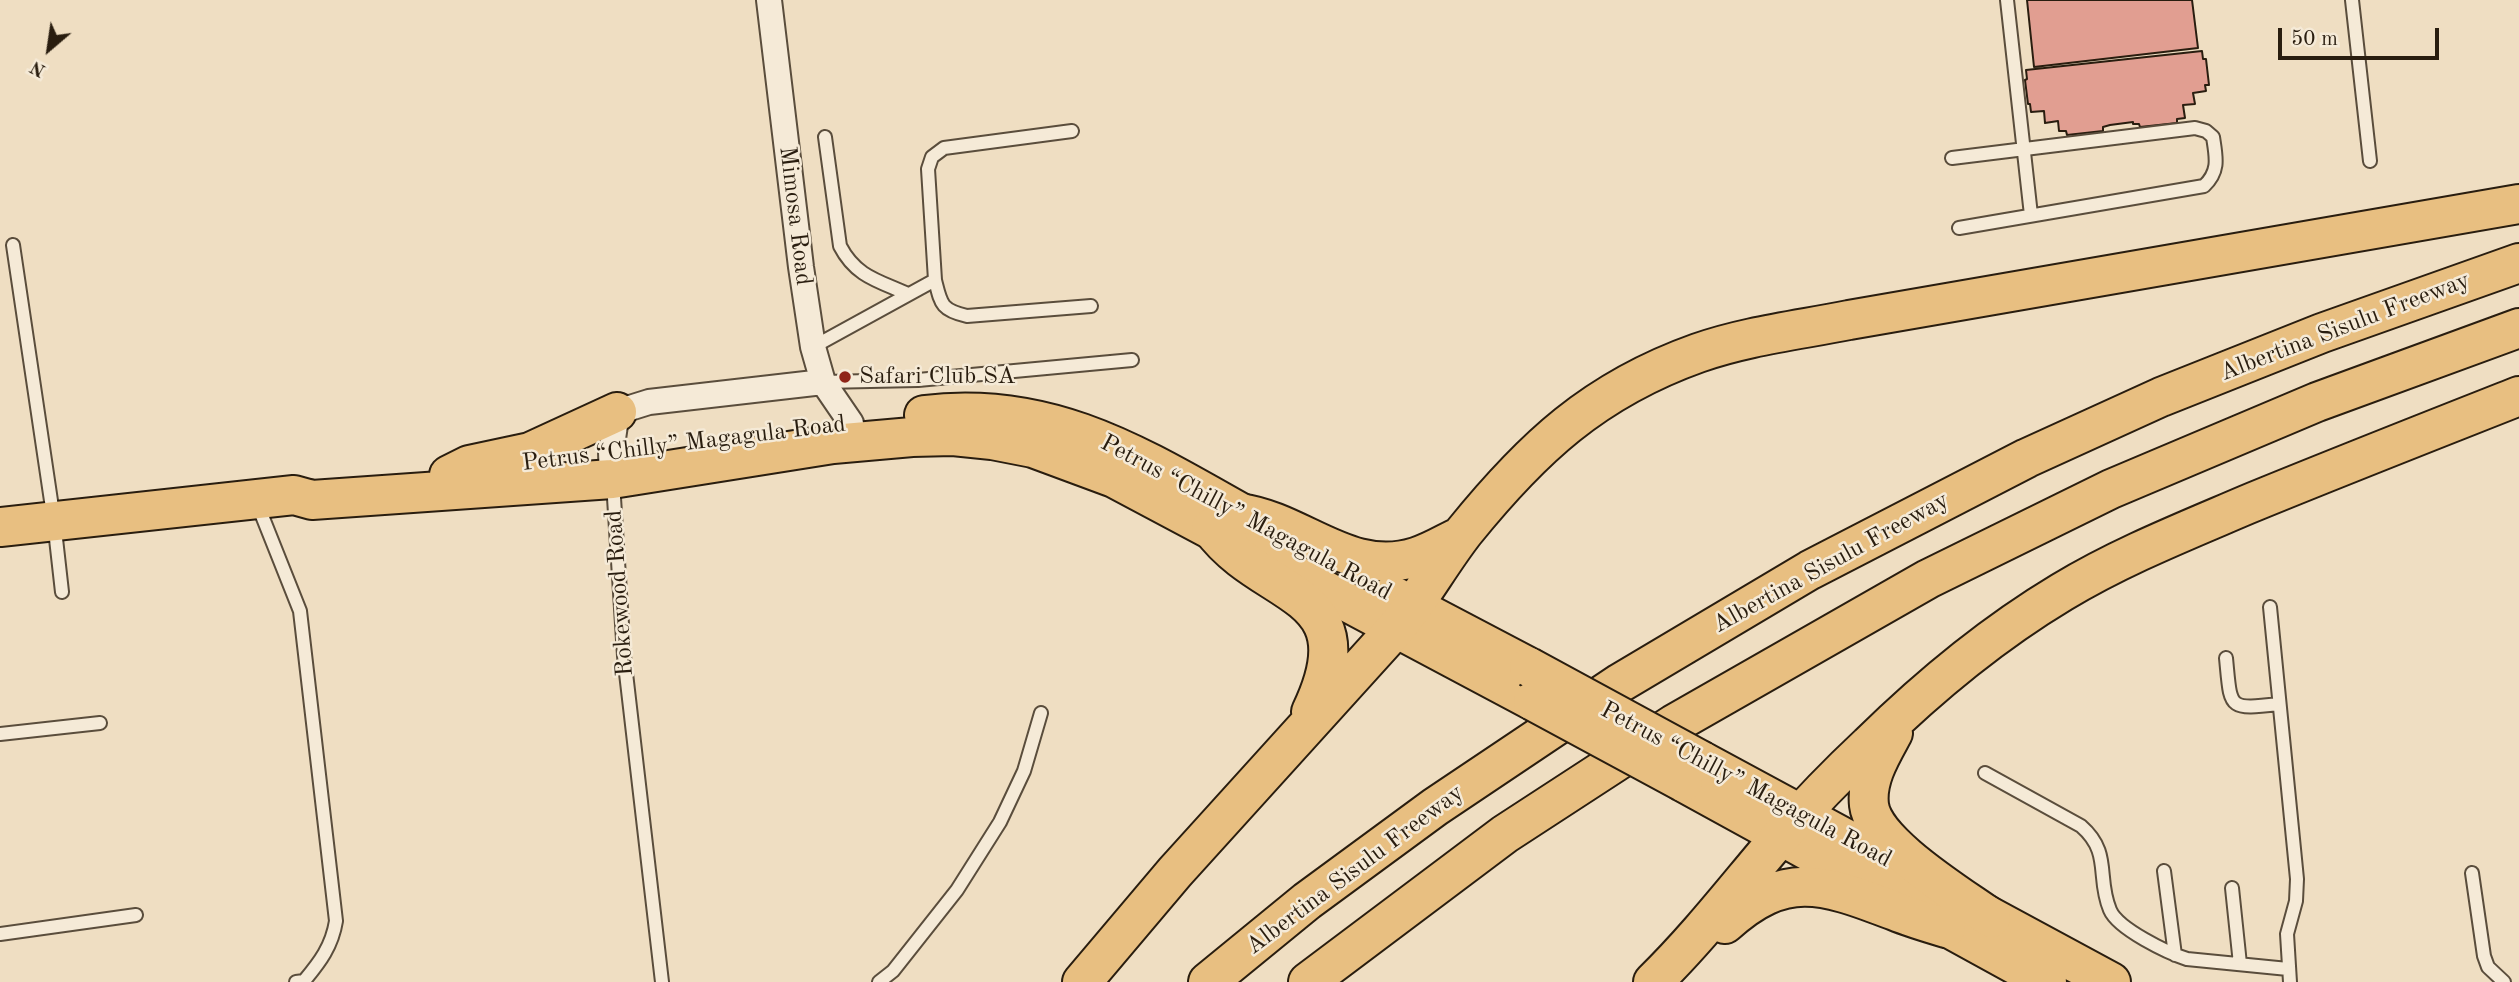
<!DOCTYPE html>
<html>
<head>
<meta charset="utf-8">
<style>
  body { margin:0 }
  #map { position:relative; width:2519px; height:982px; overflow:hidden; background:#efdec2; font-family:"Old Standard TT",serif }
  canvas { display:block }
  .north { position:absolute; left:14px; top:14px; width:70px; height:70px; -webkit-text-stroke:5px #f5ead7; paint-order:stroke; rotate:209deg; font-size:19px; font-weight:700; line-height:28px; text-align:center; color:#291d0f }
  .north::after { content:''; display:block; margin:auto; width:24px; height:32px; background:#291d0f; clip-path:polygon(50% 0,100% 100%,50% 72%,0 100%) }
  .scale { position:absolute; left:2278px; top:28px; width:161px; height:32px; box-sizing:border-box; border:4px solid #291d0f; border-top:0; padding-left:9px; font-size:21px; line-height:24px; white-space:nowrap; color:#291d0f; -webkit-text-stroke:5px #f5ead7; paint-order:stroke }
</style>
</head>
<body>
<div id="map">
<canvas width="2519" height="982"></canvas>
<div class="north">N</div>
<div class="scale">50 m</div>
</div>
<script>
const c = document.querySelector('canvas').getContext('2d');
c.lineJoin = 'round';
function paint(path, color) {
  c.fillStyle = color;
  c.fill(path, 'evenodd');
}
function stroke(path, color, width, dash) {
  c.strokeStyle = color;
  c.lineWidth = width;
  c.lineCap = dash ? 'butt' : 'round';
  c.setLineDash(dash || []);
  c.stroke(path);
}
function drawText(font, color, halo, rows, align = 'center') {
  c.font = font + ' "Old Standard TT",serif';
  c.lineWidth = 5;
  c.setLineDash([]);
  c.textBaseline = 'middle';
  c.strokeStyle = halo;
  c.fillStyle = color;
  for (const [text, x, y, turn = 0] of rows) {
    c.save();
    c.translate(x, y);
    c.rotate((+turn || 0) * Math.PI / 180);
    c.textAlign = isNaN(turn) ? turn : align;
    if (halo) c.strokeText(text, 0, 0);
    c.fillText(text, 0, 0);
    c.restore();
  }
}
const building = new Path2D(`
  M2027 0H2192L2198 48 2034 67Z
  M2202 51 2203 59H2206L2209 85H2205L2206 91 2193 93 2195 104 2183 105 2185 118 2177 119V123L2140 127 2139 124H2133V122L2110 125 2103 127V131L2067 135 2066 131H2059L2058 121 2045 123 2044 111 2031 112 2030 104H2028L2025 80 2027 79 2026 70Z`);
paint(building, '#e19e91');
stroke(building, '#291d0f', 2);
const lane = new Path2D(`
  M2007 0 2031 215
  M2352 0 2370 161
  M825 137 840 246C856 277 879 281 908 294
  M1952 158 2195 128 2206 131 2213 137C2216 157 2220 171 2204 186L1959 228
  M13 245 54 521 62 592
  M935 280C941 304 941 310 967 316L1091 306
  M813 347 935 280 928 169 932 157 944 148 1072 131
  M823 382 918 380 1132 360
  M613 482 624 656 662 982
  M257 503 300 611 336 921C332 946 320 962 304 981L296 982
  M2270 607 2297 879 2296 901 2287 934 2290 982
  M2226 658C2231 709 2227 710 2279 704
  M0 734 100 723
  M1985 773 2081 826C2112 853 2096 877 2110 910 2118 929 2168 953 2187 959L2288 969
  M2164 871 2175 955
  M2472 873 2484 956 2488 967 2504 982
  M2232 888 2240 964
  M0 934 136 915
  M879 982 893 971 957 890 1000 822 1024 771 1041 713`);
const street = new Path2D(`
  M769 0 801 267 813 347 823 382 851 423
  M612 479 611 452 617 412 649 402 823 382`);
const primary = new Path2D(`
  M924 415C1061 398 1154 466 1268 528
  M449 475 469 465 530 452 617 412
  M0 527 294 495 312 500 612 479 833 444 912 437 953 436 992 440 1033 448 1114 478 1533 701
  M1392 595 1529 667
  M1702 761 2111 982
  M1683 782 2047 982`);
const highway = new Path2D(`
  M1240 513C1303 522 1349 578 1416 557 1432 552 1446 543 1461 536
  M1211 528C1264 601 1370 588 1311 712
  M1893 733C1881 755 1866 779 1869 805 1873 843 1959 895 1991 918
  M1725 924C1787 868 1825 885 1895 911 1912 918 1929 923 1946 928
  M1082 982 1175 872 1396 628C1421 598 1440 563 1464 532 1532 448 1594 390 1698 353 1746 336 1799 330 1849 320L2519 204
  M1208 982 1307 901 1435 807 1620 683 1810 570 2027 458 2161 397 2322 333 2519 263
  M1308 982 1505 834 1674 724 1928 579 2111 489 2317 402 2519 328
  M1653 982C1699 937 1738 886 1780 837 1808 805 1838 774 1869 745 1927 688 1992 634 2062 592 2120 557 2183 532 2246 505 2336 468 2428 432 2519 396`);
stroke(lane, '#5a4d3c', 16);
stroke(street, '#5a4d3c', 28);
stroke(primary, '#291d0f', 42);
stroke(highway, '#291d0f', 42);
stroke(lane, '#f5ead7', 12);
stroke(street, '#f5ead7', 24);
stroke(primary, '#e8bf81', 38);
stroke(highway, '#e8bf81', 38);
const primaryBridge = new Path2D(`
  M1529 667 1702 761
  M1533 701 1683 782`);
stroke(primaryBridge, '#291d0f', 42, []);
stroke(primaryBridge, '#e8bf81', 38);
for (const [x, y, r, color] of [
  [845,377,7,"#8f2418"]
]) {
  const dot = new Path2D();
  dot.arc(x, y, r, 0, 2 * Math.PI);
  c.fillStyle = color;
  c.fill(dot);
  stroke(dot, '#f5ead7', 2.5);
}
drawText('24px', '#291d0f', '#f5ead7', [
  ["Mimosa Road",795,216,83],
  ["Albertina Sisulu Freeway",2345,327,-21],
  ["Petrus “Chilly” Magagula Road",684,444,-7],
  ["Petrus “Chilly” Magagula Road",1246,518,28],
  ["Albertina Sisulu Freeway",1831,563,-29],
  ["Rokewood Road",620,593,-94],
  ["Petrus “Chilly” Magagula Road",1746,785,28],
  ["Albertina Sisulu Freeway",1355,870,-37]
]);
drawText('24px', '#291d0f', '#f5ead7', [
  ["Safari Club SA",859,377]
], 'left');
</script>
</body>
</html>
